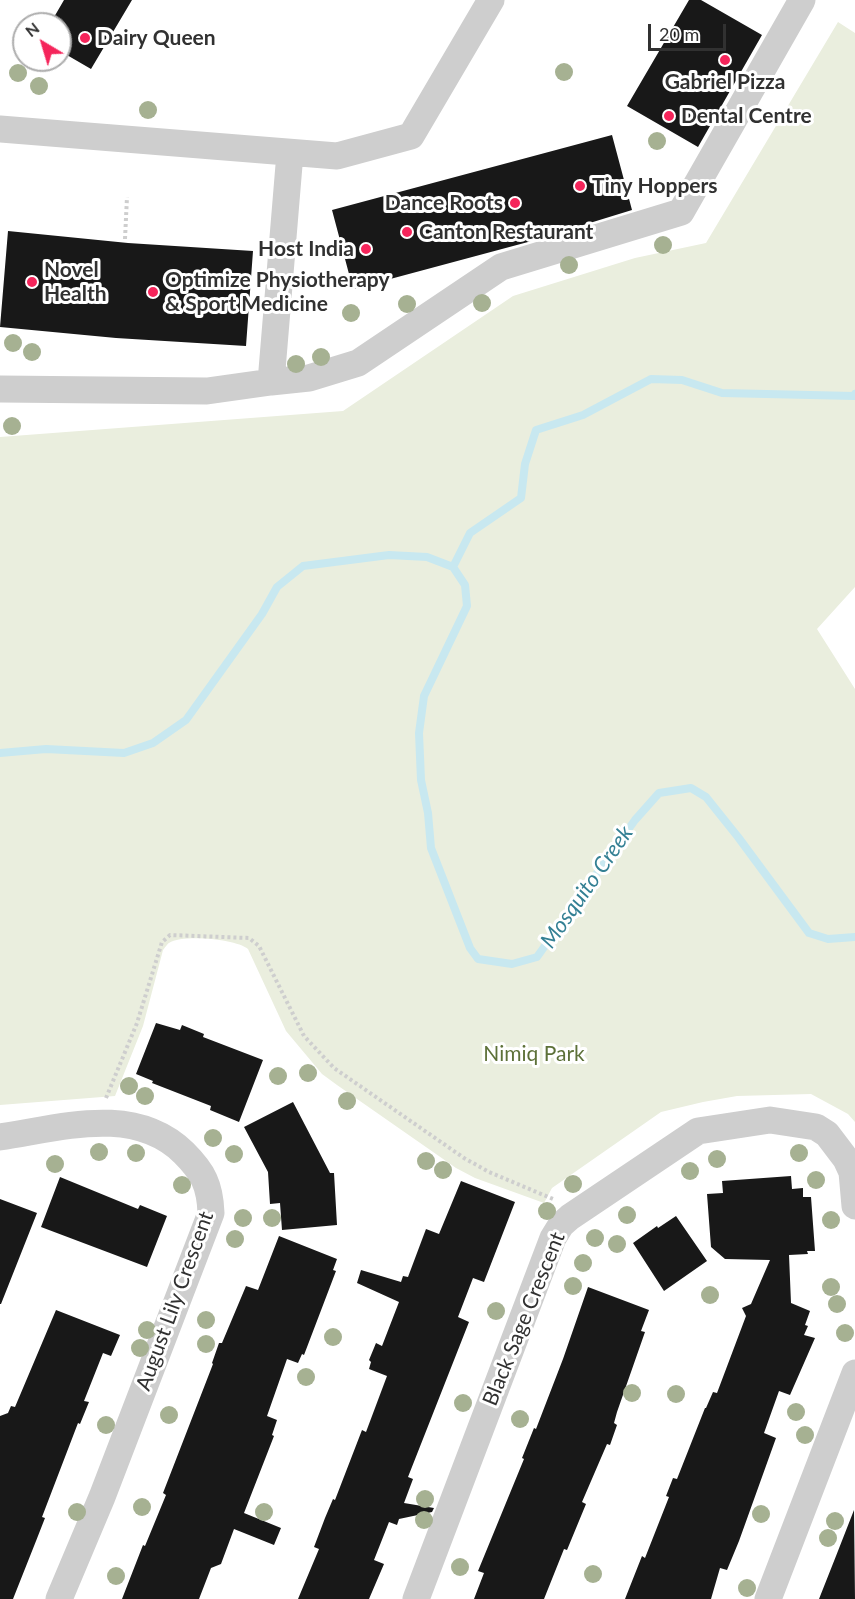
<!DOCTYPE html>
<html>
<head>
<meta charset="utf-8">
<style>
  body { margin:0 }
  #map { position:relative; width:855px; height:1599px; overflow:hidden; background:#fff; font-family:Lato,sans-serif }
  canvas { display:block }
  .north { position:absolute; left:12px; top:12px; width:60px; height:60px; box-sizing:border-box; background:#fff; border:2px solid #adadad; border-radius:50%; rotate:322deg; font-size:16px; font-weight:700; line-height:24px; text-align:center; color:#313131 }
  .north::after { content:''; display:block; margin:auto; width:21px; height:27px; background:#f5255b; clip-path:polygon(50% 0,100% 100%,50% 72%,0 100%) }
  .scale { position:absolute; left:648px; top:24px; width:78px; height:27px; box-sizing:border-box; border:3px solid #313131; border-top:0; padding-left:8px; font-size:18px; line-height:21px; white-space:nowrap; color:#313131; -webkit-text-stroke:4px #fff; paint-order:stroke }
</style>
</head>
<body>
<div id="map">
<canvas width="855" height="1599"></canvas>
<div class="north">N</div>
<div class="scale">20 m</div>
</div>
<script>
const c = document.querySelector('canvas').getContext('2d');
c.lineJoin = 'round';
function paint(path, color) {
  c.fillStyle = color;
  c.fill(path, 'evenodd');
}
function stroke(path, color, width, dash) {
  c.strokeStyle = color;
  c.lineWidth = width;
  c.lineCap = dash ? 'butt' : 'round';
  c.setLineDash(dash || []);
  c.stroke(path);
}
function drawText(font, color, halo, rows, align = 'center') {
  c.font = font + ' Lato,sans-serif';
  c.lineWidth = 6;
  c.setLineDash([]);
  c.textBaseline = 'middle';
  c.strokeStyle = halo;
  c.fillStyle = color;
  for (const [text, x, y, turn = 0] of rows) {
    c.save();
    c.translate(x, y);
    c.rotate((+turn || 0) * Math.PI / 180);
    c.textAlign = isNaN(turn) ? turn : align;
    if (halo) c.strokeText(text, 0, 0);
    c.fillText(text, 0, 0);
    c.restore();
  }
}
paint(new Path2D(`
  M838 22 855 33V587L817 629 855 689V1122L848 1114 811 1094 737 1096 703 1102 661 1112 552 1188 544 1203 475 1178 456 1168 337 1085 322 1074 286 1031 248 949C236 939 183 934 169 943 168 943 164 949 163 950L143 1026 115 1096 0 1105V437L343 411 513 296 635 258 706 243Z`), '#eaeede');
stroke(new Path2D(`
  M453 567 470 533 521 498 525 464 536 430 583 415 651 379 682 380 722 393 854 396 855 394
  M0 753 46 749 124 753 153 743 186 720 262 614 277 587 303 566 389 555 427 557 453 567 465 585 467 606 424 696 419 733 421 780 428 813 431 848 470 948 478 959 512 964 537 957 635 820 659 793 691 788 706 797 738 837 809 933 828 939 855 937`), '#c8e8f0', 8);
paint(new Path2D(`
  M64 0H132L91 69 60 51V24H50Z
  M689 0H701L762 35 698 147 627 106Z
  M612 135 632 210 528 242 353 289 332 210Z
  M8 231 128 243 253 251 246 346 116 338 0 327Z
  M156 1023 180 1030 182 1025 204 1034 203 1037 263 1060 239 1122 210 1110 211 1106 152 1083 153 1081 136 1074Z
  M293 1102 330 1173H334L337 1225 282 1230 280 1203 270 1204 268 1172 244 1127Z
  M791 1176 792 1189 803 1188V1197H811L815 1251H807L808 1254 789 1255 791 1303 810 1311 805 1325 808 1326 804 1335 815 1338 790 1395 779 1391 764 1433 776 1438 739 1541 727 1570 720 1568 711 1599H625L642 1556 645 1558 669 1497 666 1496 673 1478 677 1479 705 1408H706L713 1392 717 1393 746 1316 742 1308 751 1304 770 1260 725 1259 711 1247 707 1194 723 1193 722 1181Z
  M60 1177 138 1209 140 1205 167 1216 147 1267 41 1227Z
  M461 1181 515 1202 484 1282 473 1278 458 1317 469 1322 408 1477 413 1479 404 1503 434 1508 432 1512 399 1519 397 1525 389 1522 374 1560 384 1564 369 1599H298L319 1549 314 1547 325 1518 333 1499 335 1500 362 1430 366 1432 387 1376 369 1369 371 1362 369 1360 376 1343 382 1346 399 1302 357 1283 361 1270 401 1282 403 1276 408 1277 426 1229 439 1234Z
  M0 1199 37 1213 1 1304H0Z
  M676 1216 707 1261 664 1291 633 1243 657 1226 658 1228Z
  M279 1236 337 1259 333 1270 336 1271 304 1355 302 1354 298 1363 287 1359 267 1416 277 1420 272 1435 274 1436 244 1513 281 1528 274 1545 234 1529 221 1564 211 1568 199 1599H122L143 1545 145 1546 166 1495 163 1493 213 1364 212 1363 219 1343H222L246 1286 258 1290Z
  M588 1287 649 1310 641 1331 645 1332 617 1412 614 1423 617 1425 610 1445 607 1444 582 1502 586 1504 567 1550 564 1549 544 1599H474L484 1573 478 1571 524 1459 522 1458 534 1428 536 1429 563 1359Z
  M56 1310 120 1335 111 1356 103 1353 84 1401 89 1402 80 1424 78 1423 42 1517 45 1518 36 1541 13 1599H0V1416L8 1413 11 1406 15 1407Z
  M854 1510 855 1599H819L836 1556Z`), '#181818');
stroke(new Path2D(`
  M125 239 127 197
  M106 1098 137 1023 162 942 170 935 249 938 259 946 304 1036 334 1068 464 1158 489 1172 553 1199`), '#cecece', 4, [3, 3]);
stroke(new Path2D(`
  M0 129 337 156 411 136 491 0
  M271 382 309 378 358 363 501 267 681 212 802 0
  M0 389 207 391 271 382 290 153
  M0 1137C61 1128 134 1104 184 1153 203 1172 210 1185 211 1213L102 1497 59 1599
  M416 1599 553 1238 561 1225 570 1217 698 1131 770 1120 816 1127 827 1134 846 1159 852 1172 855 1206
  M768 1599 855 1373`), '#cecece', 27);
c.fillStyle = '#a6b192';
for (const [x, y] of [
  [564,72],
  [18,73],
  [39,86],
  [148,110],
  [657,141],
  [663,245],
  [569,265],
  [482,303],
  [407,304],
  [351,313],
  [13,343],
  [32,352],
  [321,357],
  [296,364],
  [12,426],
  [308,1073],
  [278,1076],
  [129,1086],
  [145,1096],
  [347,1101],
  [213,1138],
  [99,1152],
  [136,1153],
  [799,1153],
  [234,1154],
  [717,1159],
  [426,1161],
  [55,1164],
  [443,1170],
  [690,1171],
  [816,1180],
  [573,1184],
  [182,1185],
  [547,1211],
  [627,1215],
  [243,1218],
  [272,1218],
  [831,1220],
  [595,1238],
  [235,1239],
  [617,1244],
  [583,1263],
  [573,1286],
  [831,1287],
  [710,1295],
  [837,1304],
  [496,1311],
  [206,1320],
  [147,1330],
  [845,1333],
  [333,1337],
  [206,1344],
  [140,1348],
  [306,1377],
  [632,1393],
  [676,1394],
  [463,1403],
  [796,1412],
  [169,1415],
  [520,1419],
  [106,1425],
  [805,1435],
  [425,1499],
  [142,1507],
  [77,1512],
  [264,1512],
  [761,1514],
  [424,1520],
  [835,1521],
  [828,1538],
  [460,1567],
  [593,1574],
  [116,1576],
  [747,1588]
]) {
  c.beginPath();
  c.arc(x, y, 9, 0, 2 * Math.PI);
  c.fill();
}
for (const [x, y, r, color] of [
  [85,38,6,"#f5255b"],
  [725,60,6,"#f5255b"],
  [669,116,6,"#f5255b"],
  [580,186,6,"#f5255b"],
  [515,203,6,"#f5255b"],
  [407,232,6,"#f5255b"],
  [366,249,6,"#f5255b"],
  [32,282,6,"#f5255b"],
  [153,292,6,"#f5255b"]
]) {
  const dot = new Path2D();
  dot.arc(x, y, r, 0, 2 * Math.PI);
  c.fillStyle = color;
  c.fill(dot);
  stroke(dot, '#fff', 2);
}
drawText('bold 21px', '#313131', '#fff', [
  ["Dairy Queen",97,38],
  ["Gabriel Pizza",725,82,"center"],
  ["Dental Centre",681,116],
  ["Tiny Hoppers",592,186],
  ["Dance Roots",503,203,"right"],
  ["Canton Restaurant",419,232],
  ["Host India",354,249,"right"],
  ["Novel",44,270],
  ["Health",44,294],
  ["Optimize Physiotherapy",165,280],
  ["& Sport Medicine",165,304]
], 'left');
drawText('21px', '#5d7139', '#fff', [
  ["Nimiq Park",534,1054]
]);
drawText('21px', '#313131', '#fff', [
  ["August Lily Crescent",175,1301,-70],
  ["Black Sage Crescent",524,1319,-68]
]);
drawText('italic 22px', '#348094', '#fff', [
  ["Mosquito Creek",587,887,-55]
]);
</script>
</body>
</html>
